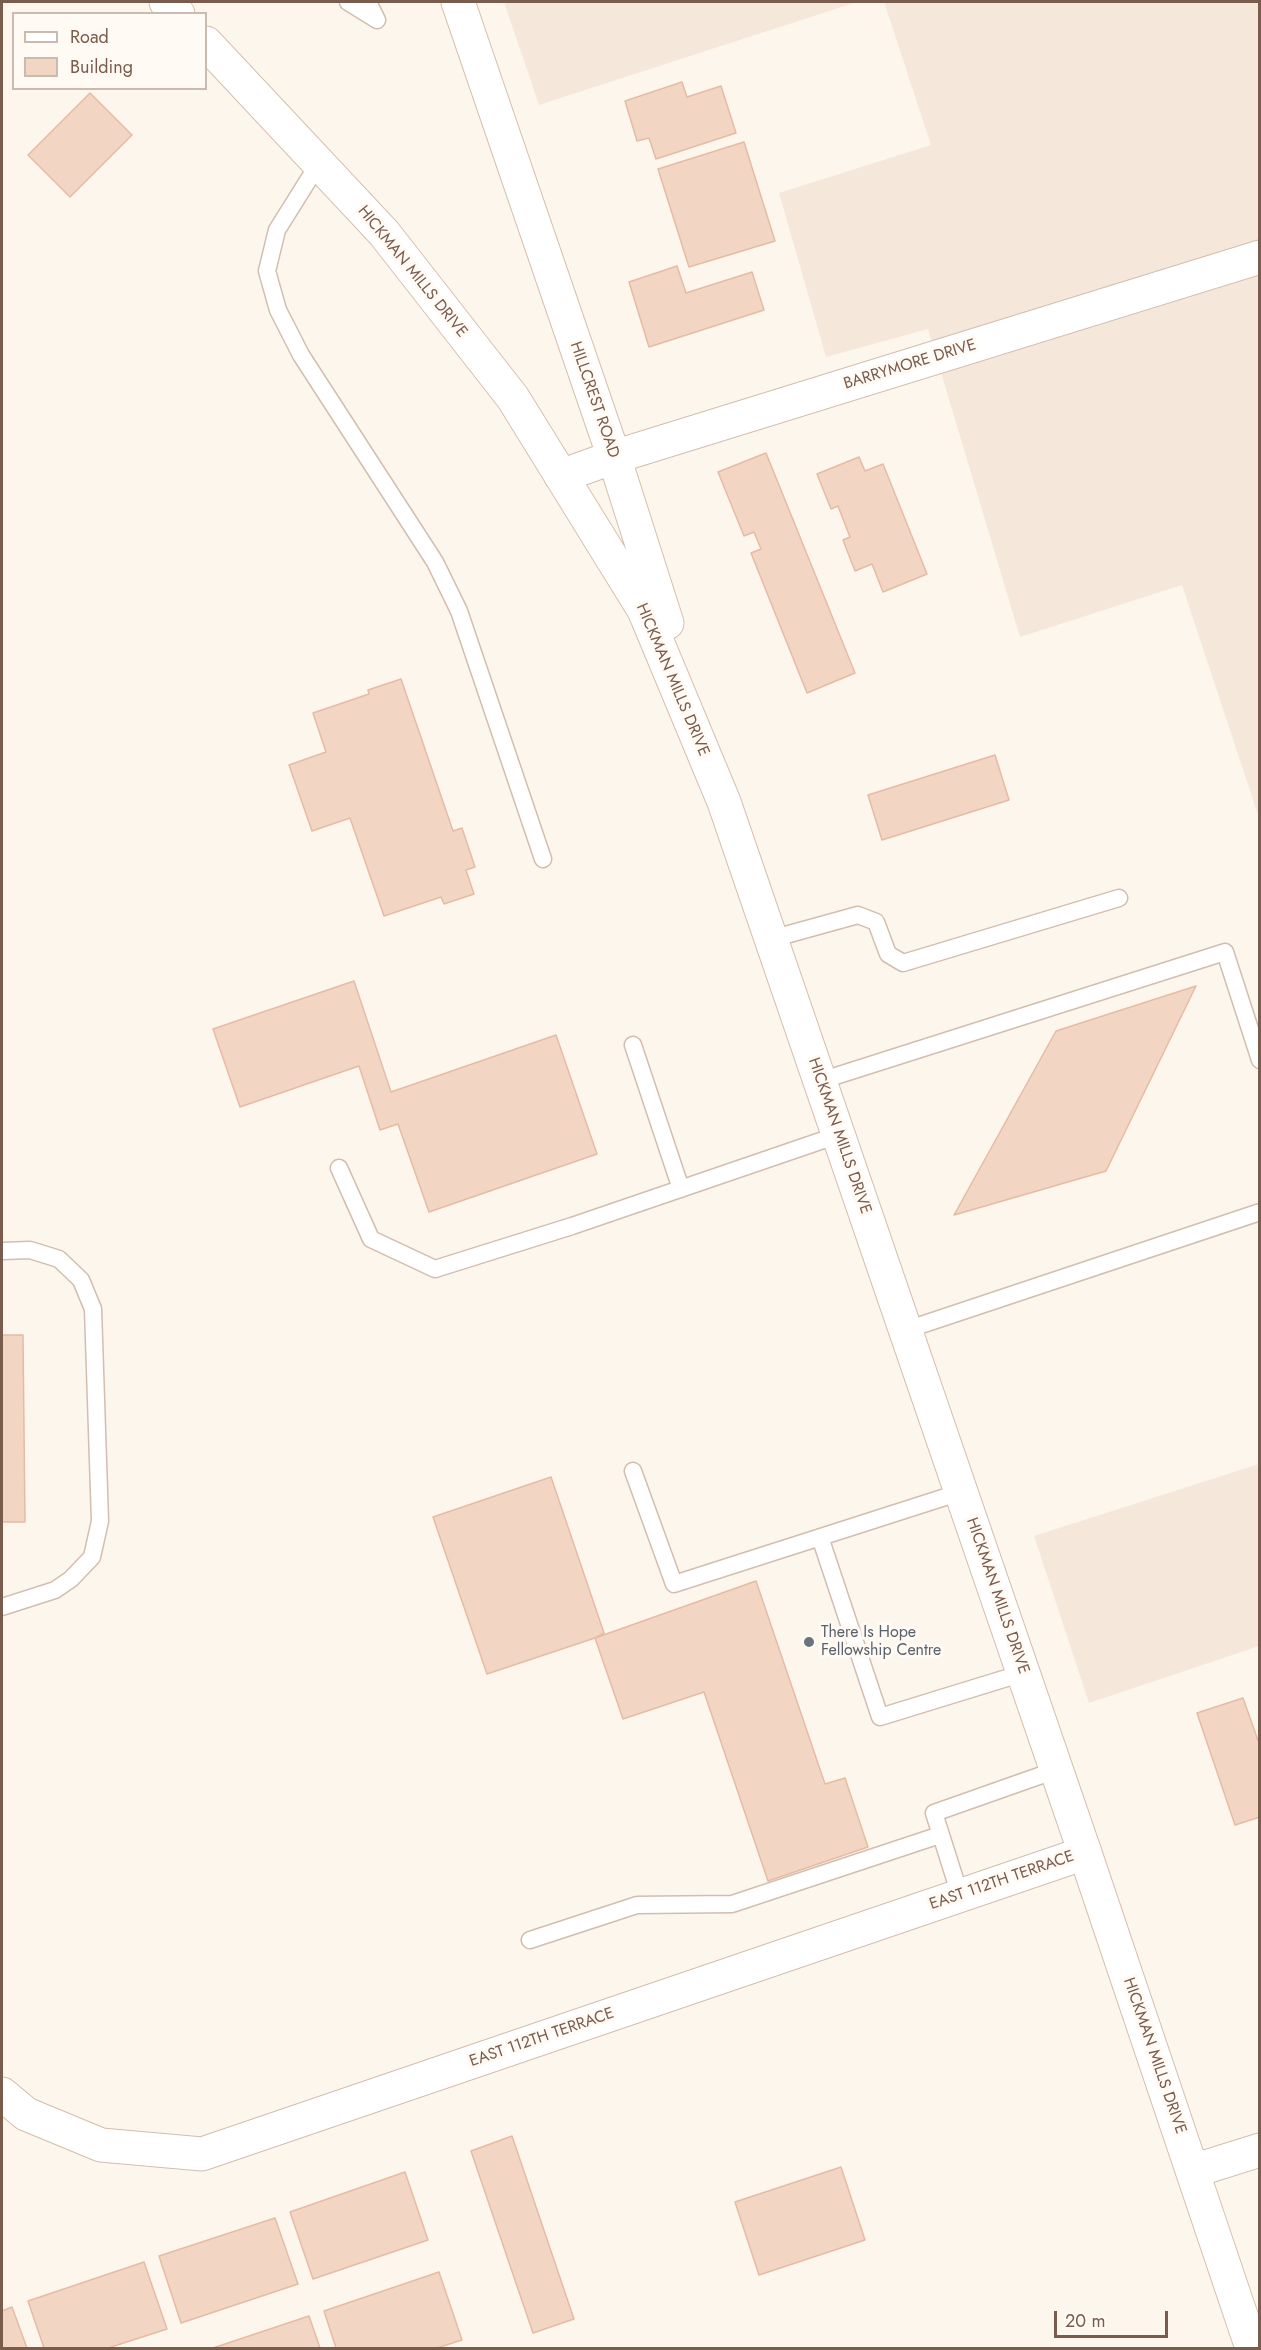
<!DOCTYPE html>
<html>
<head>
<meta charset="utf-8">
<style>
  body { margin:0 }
  #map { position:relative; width:1261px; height:2350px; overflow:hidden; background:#fdf6ec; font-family:Jost,sans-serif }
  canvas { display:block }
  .frame { position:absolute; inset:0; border:3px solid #7a5c4d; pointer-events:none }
  .legend { position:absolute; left:12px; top:12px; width:195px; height:78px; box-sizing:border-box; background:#fffaf3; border:2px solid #cabbb1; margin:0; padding:8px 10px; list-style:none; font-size:18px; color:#7a5c4d }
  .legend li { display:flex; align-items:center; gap:12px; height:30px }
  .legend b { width:30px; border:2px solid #cabbb1 }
  .scale { position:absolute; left:1054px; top:2311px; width:114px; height:27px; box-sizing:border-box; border:3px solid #7a5c4d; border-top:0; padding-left:8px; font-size:18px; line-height:21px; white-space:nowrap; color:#7a5c4d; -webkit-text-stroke:4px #fffaf3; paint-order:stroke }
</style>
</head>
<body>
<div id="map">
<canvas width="1261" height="2350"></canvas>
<div class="frame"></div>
<ul class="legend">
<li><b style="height:8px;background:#fff"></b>Road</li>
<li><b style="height:16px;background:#f3d5c3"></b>Building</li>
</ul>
<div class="scale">20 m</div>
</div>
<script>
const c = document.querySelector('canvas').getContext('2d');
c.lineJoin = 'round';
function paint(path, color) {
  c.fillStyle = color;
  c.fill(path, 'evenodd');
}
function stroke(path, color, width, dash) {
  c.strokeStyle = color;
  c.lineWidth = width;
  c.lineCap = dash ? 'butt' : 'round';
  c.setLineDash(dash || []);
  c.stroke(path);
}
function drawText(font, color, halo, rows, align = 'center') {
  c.font = font + ' Jost,sans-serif';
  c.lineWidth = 6;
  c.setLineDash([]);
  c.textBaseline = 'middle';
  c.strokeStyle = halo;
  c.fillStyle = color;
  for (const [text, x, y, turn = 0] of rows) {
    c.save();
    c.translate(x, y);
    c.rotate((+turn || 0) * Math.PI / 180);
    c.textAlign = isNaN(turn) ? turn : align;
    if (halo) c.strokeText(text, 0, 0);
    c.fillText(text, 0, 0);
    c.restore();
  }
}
paint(new Path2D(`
  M504 2H857L539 105Z
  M884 2H1259V818L1182 585 1020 637 928 329 826 357 779 193 931 145Z
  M1259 1464V1646L1089 1703 1034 1536Z`), '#f5e8da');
const building = new Path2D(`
  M682 82 687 97 721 86 736 133 656 159 649 138 637 141 625 101Z
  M90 93 132 135 70 197 28 155Z
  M744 142 775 241 689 267 658 169Z
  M677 266 686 293 752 272 764 310 649 347 629 282Z
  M766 453 855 673 807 693 751 553 761 549 754 532 744 536 718 472Z
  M859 457 865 471 883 464 927 574 883 592 872 564 855 571 843 540 850 537 838 506 831 509 817 474Z
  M401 679 453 831 462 828 475 867 466 870 474 894 444 904 441 897 384 916 350 818 312 831 289 765 326 752 313 713 369 694 368 690Z
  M995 755 1009 800 882 840 868 795Z
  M354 981 391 1092 556 1035 597 1154 429 1212 398 1124 380 1130 359 1066 240 1107 213 1029Z
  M1196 986 1106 1171 954 1215 1056 1031Z
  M2 1335H23L25 1522H2Z
  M551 1477 604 1633 595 1638 487 1674 433 1517Z
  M756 1581 825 1784 845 1778 868 1847 768 1881 704 1692 623 1719 595 1638Z
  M1243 1698 1260 1746V1817L1235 1825 1197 1713Z
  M512 2136 574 2319 533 2333 471 2151Z
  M841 2167 865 2240 759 2275 735 2202Z
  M405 2172 428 2240 313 2279 290 2212Z
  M275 2218 298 2284 181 2323 159 2256Z
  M144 2262 167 2329 108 2348H44L28 2301Z
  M439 2272 462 2340 437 2348H336L324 2311Z
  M12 2307 27 2348H2V2311Z
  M309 2316 320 2348H213Z`);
paint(building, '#f3d5c3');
stroke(building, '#e6bba3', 1.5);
const lane = new Path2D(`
  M348 2 377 20 368 2
  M319 163 277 230 267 271 278 310 301 355 435 562 459 611 543 859
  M771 939 858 915 876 922 888 954 903 963 1119 898
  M633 1045 681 1189
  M820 1081 1225 952 1260 1060
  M339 1168 371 1239 435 1269 572 1226 838 1135
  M2 1251 30 1250 59 1259 81 1280 93 1309 100 1521 92 1557 71 1579 55 1590 2 1607
  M906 1330 1260 1212
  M633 1471 674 1584 961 1492
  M820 1537 880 1717 1023 1673
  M960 1895 934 1813 1056 1770
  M530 1940 637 1905 732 1904 940 1835`);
const street = new Path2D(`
  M561 476 614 457 1260 257
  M2 2094 26 2114 101 2145 202 2154 1085 1853
  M1193 2171 1260 2150`);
const secondary = new Path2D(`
  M166 2 178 14
  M458 2 614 457 667 623
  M206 43 384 233 513 398 644 610 724 802 1085 1853 1252 2348`);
stroke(lane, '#d1beb0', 19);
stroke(street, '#d1beb0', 35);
stroke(secondary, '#d6c0b0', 35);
stroke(lane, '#fff', 16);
stroke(street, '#fff', 33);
stroke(secondary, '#fff', 33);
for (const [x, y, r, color] of [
  [809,1642,6,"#6b7280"]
]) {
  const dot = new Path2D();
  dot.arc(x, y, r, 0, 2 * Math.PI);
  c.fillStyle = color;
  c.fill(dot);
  stroke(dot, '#fffaf3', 2);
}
drawText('16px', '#7a5c4d', '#fffaf3', [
  ["HICKMAN MILLS DRIVE",412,272,51],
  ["BARRYMORE DRIVE",910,365,-17],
  ["HILLCREST ROAD",594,400,71],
  ["HICKMAN MILLS DRIVE",672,680,67],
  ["HICKMAN MILLS DRIVE",839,1136,71],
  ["HICKMAN MILLS DRIVE",997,1596,71],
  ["EAST 112TH TERRACE",1002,1881,-19],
  ["EAST 112TH TERRACE",542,2038,-19],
  ["HICKMAN MILLS DRIVE",1154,2056,71]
]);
drawText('16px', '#5b616d', '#fffaf3', [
  ["There Is Hope",821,1633],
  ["Fellowship Centre",821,1651]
], 'left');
</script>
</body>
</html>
